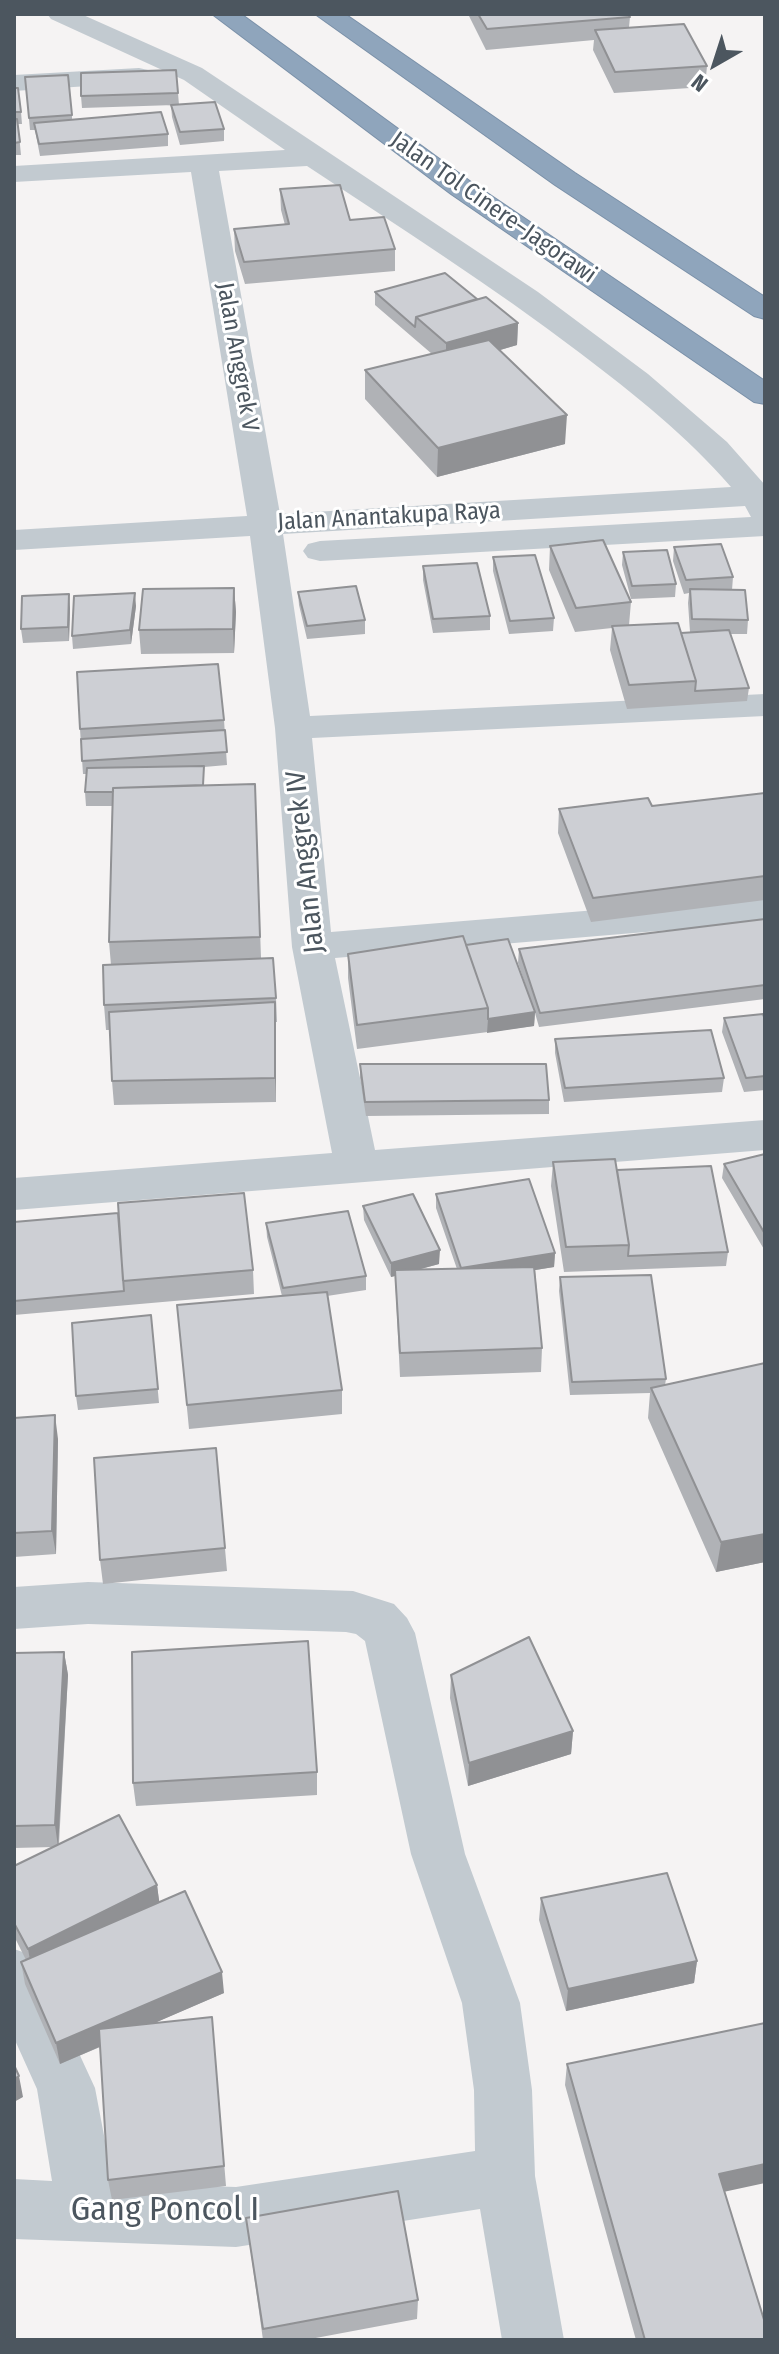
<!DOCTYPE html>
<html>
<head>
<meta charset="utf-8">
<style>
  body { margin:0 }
  #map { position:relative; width:779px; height:2354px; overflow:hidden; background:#f5f3f3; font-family:"Fira Sans Condensed",sans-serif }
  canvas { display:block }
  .frame { position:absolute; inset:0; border:16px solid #4c565f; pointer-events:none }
  .north { position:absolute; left:675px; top:24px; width:80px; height:80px; -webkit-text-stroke:6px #fff; paint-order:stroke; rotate:219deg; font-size:22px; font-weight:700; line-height:32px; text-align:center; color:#4c565f }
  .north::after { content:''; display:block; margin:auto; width:28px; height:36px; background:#4c565f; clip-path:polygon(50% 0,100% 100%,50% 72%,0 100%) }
</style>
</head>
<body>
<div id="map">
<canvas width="779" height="2354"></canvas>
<div class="frame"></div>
<div class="north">N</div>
</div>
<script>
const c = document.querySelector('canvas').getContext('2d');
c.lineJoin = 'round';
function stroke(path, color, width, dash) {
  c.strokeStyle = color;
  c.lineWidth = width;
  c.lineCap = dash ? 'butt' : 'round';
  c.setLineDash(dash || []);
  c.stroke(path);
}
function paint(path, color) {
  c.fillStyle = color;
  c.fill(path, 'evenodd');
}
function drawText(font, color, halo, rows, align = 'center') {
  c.font = font + ' "Fira Sans Condensed",sans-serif';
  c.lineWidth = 6;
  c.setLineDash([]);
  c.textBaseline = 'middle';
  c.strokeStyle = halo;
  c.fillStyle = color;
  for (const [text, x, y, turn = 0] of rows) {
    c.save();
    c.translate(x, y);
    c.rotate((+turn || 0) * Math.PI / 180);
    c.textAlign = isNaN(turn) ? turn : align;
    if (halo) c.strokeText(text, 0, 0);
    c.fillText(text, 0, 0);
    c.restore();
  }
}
const motorway = new Path2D(`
  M212 14H241L471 182 765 381V404L754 402 451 194Z
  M315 14H345L575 173 765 297V319L754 316 555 185Z`);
stroke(motorway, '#7a90a8', 2);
paint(new Path2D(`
  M47 14H81L202 68 538 292 648 374 727 442 765 485V536L320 561 308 558 303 551 308 544 320 541 751 517 745 506 283 534 310 716 765 694V716L312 738 331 932 765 896V922L335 958 375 1150 765 1120V1150L14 1210V1178L332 1153 292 947 275 728 250 536 14 550V530L247 516 191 172 14 182V166L285 150 184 80 51 19ZM307 166C399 227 492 286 580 353 634 394 687 436 731 487L280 514 219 171Z
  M139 68 148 70 152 76 148 82 14 91V75Z
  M88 1582 353 1591 394 1604 407 1618 415 1633 465 1854 520 2003 532 2090 535 2176 564 2340H502L480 2209 236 2247 14 2239V2179L52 2181 37 2089 14 2038V1949L34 1956 95 2088 113 2183 236 2187 475 2151 474 2090 462 2003 411 1854 365 1641 356 1634 346 1632 88 1624 14 1629V1587Z`), '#c2cad0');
paint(motorway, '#8fa5bc');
paint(new Path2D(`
  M468 14H628L630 17 629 27 707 66 705 87 614 93 593 50 594 40 486 50Z
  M25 77 72 115V120L168 134V146L40 156 35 130H30Z
  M14 88 21 112 22 124H18L21 155H14Z
  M178 93 179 105 224 129V141L180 145 172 117 171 105H174L82 108 81 96Z
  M280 189 350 220 395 249V271L245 284 235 251 234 229 285 225 281 210Z
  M375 292 477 299 518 323 517 345 500 350 565 444 437 477 365 399V370L432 354 375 305Z
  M550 546 631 602 629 625 681 633 690 632 688 603 689 593 684 594 673 561 674 547 733 577 732 590 748 620 747 634H730L749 688 747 701 627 709 610 650 612 628 575 632 549 570Z
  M623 552 676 584 675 597 631 599 622 565Z
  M493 557 554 618 553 631 509 634 493 571Z
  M423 566 490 616V630L433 633 423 580Z
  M234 588 236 612 234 653 141 654 139 630Z
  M298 592 365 620V634L307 639 299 605Z
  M136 606 131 644 73 649 72 636Z
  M70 608 69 641 23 643 21 629Z
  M224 720 227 765 204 767V785L255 784 261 958 276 998 277 1022H275L276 1102 114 1105 112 1081 110 1030H106L104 1005 111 965 109 942 112 806H86L85 792 87 774H83L80 729Z
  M765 793V900L591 922 558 833 559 809 652 806Z
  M765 919V999L539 1027 535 1013 534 1026 357 1049 348 978V954L466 945 531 1001 518 963 519 949Z
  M724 1018 765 1020V1090L744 1092 722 1032Z
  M555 1039 724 1078 722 1092 564 1102 555 1053Z
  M360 1064 549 1100V1114L366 1116 360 1078Z
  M765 1154V1251L722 1178 724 1164Z
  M553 1162 617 1170 728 1252 726 1266 564 1272 551 1186Z
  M436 1194 555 1253 554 1267 535 1270 542 1348 541 1372 400 1377 395 1276 391 1277 364 1220 363 1206 439 1264 417 1270 457 1269 436 1208Z
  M14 1222 253 1270 254 1294 14 1315Z
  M266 1223 366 1276V1290L327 1296 342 1390V1414L189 1429 177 1305 282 1296 267 1237Z
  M560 1277 666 1379 665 1385 765 1363V1562L716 1572 648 1418 650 1393 570 1395 559 1291Z
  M151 1315 159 1403 78 1410 76 1396Z
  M14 1418 58 1439 56 1554 14 1557Z
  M216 1448 227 1571 103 1584 100 1560Z
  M64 1652 68 1675 59 1844 157 1885 159 1902 224 1993 154 2023 212 2017 226 2186 112 2200 108 2180 100 2047 60 2064 25 1984 21 1962 26 1960 14 1936V1866L53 1847 14 1848V1653Z
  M451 1675 573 1731 571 1754 468 1786 450 1698Z
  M317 1772V1795L136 1806 133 1783Z
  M541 1898 697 1961 694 1983 566 2011 539 1920Z
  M567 2064 724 2192 765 2340H636L565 2085Z
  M246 2218 418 2300 417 2319 305 2340H263Z`), '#b0b2b6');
paint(new Path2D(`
  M518 323 517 345 446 366V343Z
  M567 415 565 444 437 477 438 448Z
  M234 588 236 612 234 653 233 629Z
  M135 593 136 606 131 644 130 630Z
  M69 594 70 608 69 641 68 627Z
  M275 1002 276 1027V1102L275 1078Z
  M535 1012 534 1026 487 1033 488 1019Z
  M440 1250 439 1264 391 1277V1263Z
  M555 1253 554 1267 461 1282V1268Z
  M55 1415 58 1439 56 1554 52 1531Z
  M765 1534V1562L716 1572 721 1542Z
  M64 1652 68 1675 58 1847 55 1825Z
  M573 1731 571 1754 468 1786 469 1763Z
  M157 1885 160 1907 32 1971 28 1949Z
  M697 1961 694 1983 566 2011 568 1989Z
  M222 1972 224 1993 60 2064 56 2043Z
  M19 2076 23 2097 14 2102V2079Z
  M765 2164V2183L714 2194 719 2174Z`), '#909194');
const building = new Path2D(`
  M478 14H628L630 17 487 29Z
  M684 24 707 66 615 72 595 30Z
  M176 70 178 93 81 96V73Z
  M68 75 72 115 29 118 25 77Z
  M14 88H18L21 112H14Z
  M215 102 224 129 180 132 171 105Z
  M161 112 168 134 39 144 34 123Z
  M14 119H17L20 142 14 143Z
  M340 185 350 220 384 217 395 249 244 262 234 229 289 224 280 189Z
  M445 273 477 299 416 317 415 327 375 292Z
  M486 297 518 323 446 343 416 317Z
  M489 340 567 415 438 448 365 370Z
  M603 540 631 602 576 608 550 546Z
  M721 544 733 577 686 580 674 547Z
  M667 550 676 584 632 586 623 552Z
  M535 555 554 618 510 621 493 557Z
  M477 563 490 616 433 619 423 566Z
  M356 586 365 620 307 626 298 592Z
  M234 588 233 629 139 630 143 589Z
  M690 589 745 590 748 620 692 619Z
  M135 593 130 630 72 636 74 596Z
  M69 594 68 627 21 629 22 596Z
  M678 623 696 681 629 685 612 626Z
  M729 630 749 688 695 691 696 681 681 633Z
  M218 664 224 720 80 729 77 672Z
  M225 730 227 752 82 761 81 739Z
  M204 766 203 785 113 788V792H85L87 768Z
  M255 784 260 937 109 942 113 788Z
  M765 793V876L593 898 559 809 648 798 652 806Z
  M765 919V985L540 1013 519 949Z
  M463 936 488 1008 357 1025 348 954Z
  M508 939 535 1012 488 1019V1008L466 945Z
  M273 958 276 998 104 1005 103 965Z
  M275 1002V1078L112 1081 109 1012Z
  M763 1014 765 1020V1076L746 1078 724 1018Z
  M711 1030 724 1078 565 1088 555 1039Z
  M360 1064H546L549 1100 365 1102Z
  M765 1154V1234L724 1164Z
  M615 1159 629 1245 566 1247 553 1162Z
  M711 1166 728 1252 628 1256 629 1245 617 1170Z
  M529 1179 555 1253 461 1268 436 1194Z
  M244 1193 253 1270 123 1281 118 1203Z
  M413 1194 440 1250 391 1263 363 1206Z
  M348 1211 366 1276 283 1288 266 1223Z
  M118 1213 124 1291 14 1301V1222Z
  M534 1267 542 1348 400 1353 395 1270Z
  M651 1275 666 1379 572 1382 560 1277Z
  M327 1292 342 1390 187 1405 177 1305Z
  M151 1315 158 1389 76 1396 72 1323Z
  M765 1363V1534L721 1542 651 1388Z
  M55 1415 52 1531 14 1533V1418Z
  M216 1448 225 1548 100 1560 94 1458Z
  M529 1637 573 1731 469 1763 451 1675Z
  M308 1641 317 1772 133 1783 132 1652Z
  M64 1652 55 1825 14 1826V1653Z
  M119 1815 157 1885 28 1949 14 1923V1866Z
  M667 1873 697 1961 568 1989 541 1898Z
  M185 1891 222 1972 56 2043 21 1962Z
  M212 2017 224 2166 108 2180 99 2029Z
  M765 2023V2164L719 2174 765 2323V2340H645L567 2064Z
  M14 2065 19 2076 14 2079Z
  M398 2191 418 2300 263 2329 246 2218Z`);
paint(building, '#cdcfd4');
stroke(building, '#909194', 2);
drawText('24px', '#4c565f', '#fff', [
  ["Jalan Tol Cinere–Jagorawi",493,208,35],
  ["Jalan Anggrek V",237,357,80],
  ["Jalan Anantakupa Raya",389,517,-3]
]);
drawText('28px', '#4c565f', '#fff', [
  ["Jalan Anggrek IV",306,862,-96]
]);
drawText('34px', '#4c565f', '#fff', [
  ["Gang Poncol I",165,2211]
]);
</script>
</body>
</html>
